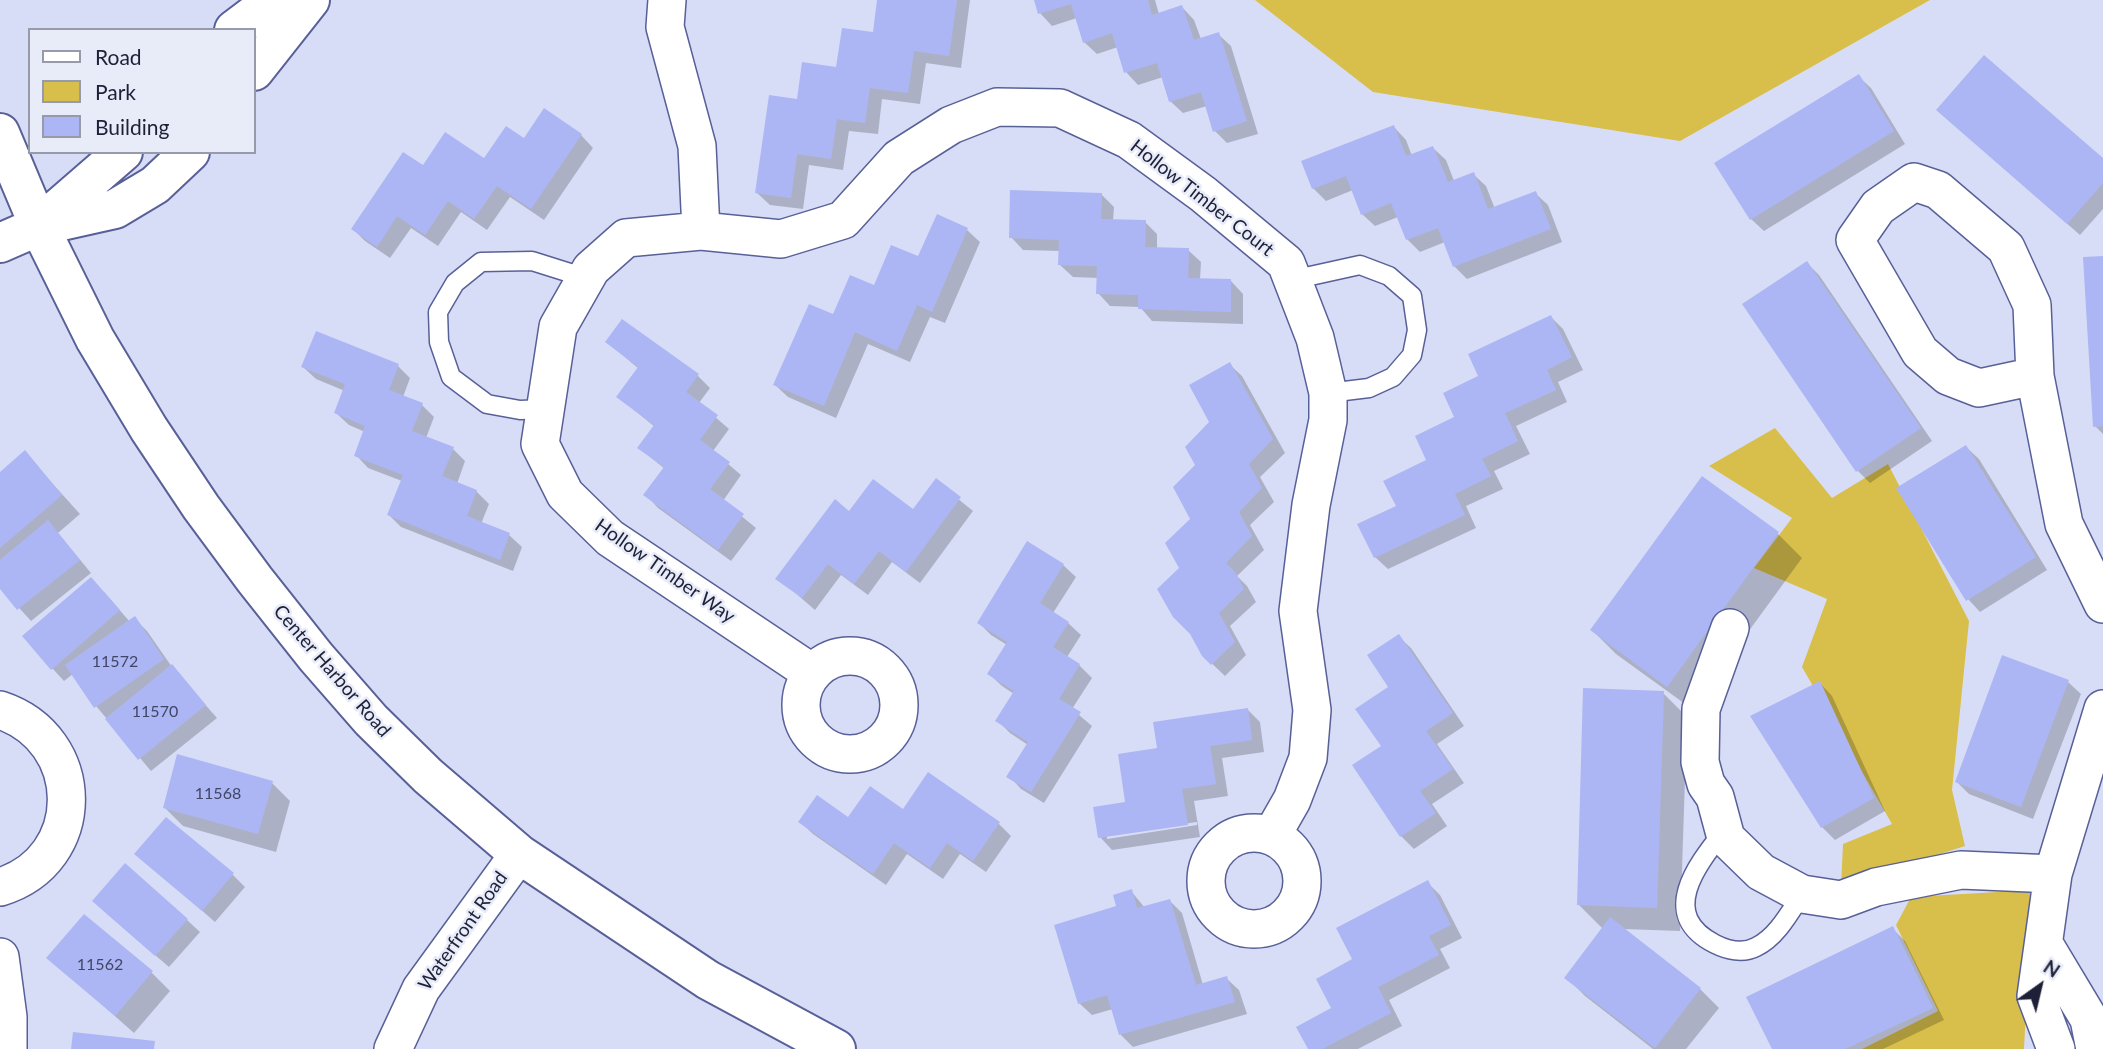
<!DOCTYPE html>
<html>
<head>
<meta charset="utf-8">
<style>
  body { margin:0 }
  #map { position:relative; width:2103px; height:1049px; overflow:hidden; background:#d8ddf7; font-family:Lato,sans-serif }
  canvas { display:block }
  .legend { position:absolute; left:28px; top:28px; width:228px; height:126px; box-sizing:border-box; background:#e8ebf8; border:2px solid #979aab; margin:0; padding:9px 12px; list-style:none; font-size:21px; color:#1d2037 }
  .legend li { display:flex; align-items:center; gap:14px; height:35px }
  .legend b { width:35px; border:2px solid #979aab }
  .north { position:absolute; left:2005px; top:951px; width:70px; height:70px; -webkit-text-stroke:5px #e8ebf8; paint-order:stroke; rotate:34deg; font-size:19px; font-weight:700; line-height:28px; text-align:center; color:#1d2037 }
  .north::after { content:''; display:block; margin:auto; width:24px; height:32px; background:#1d2037; clip-path:polygon(50% 0,100% 100%,50% 72%,0 100%) }
</style>
</head>
<body>
<div id="map">
<canvas width="2103" height="1049"></canvas>
<ul class="legend">
<li><b style="height:9px;background:#fff"></b>Road</li>
<li><b style="height:19px;background:#d8be4b"></b>Park</li>
<li><b style="height:19px;background:#acb6f4"></b>Building</li>
</ul>
<div class="north">N</div>
</div>
<script>
const c = document.querySelector('canvas').getContext('2d');
c.lineJoin = 'round';
function paint(path, color) {
  c.fillStyle = color;
  c.fill(path, 'evenodd');
}
function stroke(path, color, width, dash) {
  c.strokeStyle = color;
  c.lineWidth = width;
  c.lineCap = dash ? 'butt' : 'round';
  c.setLineDash(dash || []);
  c.stroke(path);
}
function drawText(font, color, halo, rows, align = 'center') {
  c.font = font + ' Lato,sans-serif';
  c.lineWidth = 5;
  c.setLineDash([]);
  c.textBaseline = 'middle';
  c.strokeStyle = halo;
  c.fillStyle = color;
  for (const [text, x, y, turn = 0] of rows) {
    c.save();
    c.translate(x, y);
    c.rotate((+turn || 0) * Math.PI / 180);
    c.textAlign = isNaN(turn) ? turn : align;
    if (halo) c.strokeText(text, 0, 0);
    c.fillText(text, 0, 0);
    c.restore();
  }
}
paint(new Path2D(`
  M1255 0H1930L1680 141 1373 92Z
  M1775 428 1832 498 1888 464 1969 621 1952 790 1965 846 1841 886 1843 844 1892 824 1802 667 1827 599 1754 568 1792 518 1709 466Z
  M2032 890 2024 1049H1862L1938 1011 1896 925 1911 897Z`), '#d8be4b');
paint(new Path2D(`
  M879 0H970L961 68 926 63 920 104 882 99 878 134 849 131 843 170 809 165 803 209 770 205 757 193 799 101 838 69 875 34Z
  M1036 0H1155L1159 14 1182 7 1194 20 1201 39 1218 34 1231 46 1258 134 1227 143 1215 131 1207 106 1183 113 1170 101 1163 77 1138 85 1126 72 1118 47 1097 54 1084 42 1077 18 1052 26 1040 13Z
  M1858 76 1871 88 1905 144 1764 231 1751 219Z
  M1951 122 2103 160V209L2080 235Z
  M1394 127 1406 140 1412 156 1433 148 1446 160 1454 181 1473 174 1486 186 1495 209 1535 193 1548 205 1562 242 1467 279 1454 266 1445 242 1420 252 1407 239 1398 217 1375 226 1362 214 1353 190 1326 201 1313 188Z
  M581 135 593 148 544 220 510 197 487 230 461 212 438 246 411 228 390 258 365 241 353 229 423 167 484 161 524 141Z
  M1101 194 1114 207 1113 221 1145 222 1157 234V249L1188 250 1201 262 1200 280 1231 281 1243 294V324L1152 321 1140 307 1110 306 1098 293 1099 278 1073 277 1060 265 1061 251 1023 250 1011 237Z
  M938 217 967 230 980 242 945 323 930 317 910 362 868 344 836 418 788 397 775 385 834 317 919 259Z
  M2103 258V434L2095 426Z
  M1807 263 1819 275 1932 441 1870 483 1857 470Z
  M1551 317 1563 329 1583 370 1558 382 1567 402 1516 426 1530 454 1494 471 1503 489 1466 506 1476 528 1388 569 1375 557 1398 507 1481 377Z
  M607 342 698 376 710 388 699 403 729 429 713 451 741 475 723 501 756 528 731 561 658 508 646 495 665 469 639 448 655 427 618 397 639 369Z
  M1229 364 1242 376 1285 453 1260 477 1274 502 1250 525 1264 550 1237 576 1247 586 1256 602 1230 626 1246 655 1225 676 1203 655 1181 568 1192 519 1197 466Z
  M398 366 410 378 403 397 422 405 434 417 426 438 453 449 465 461 457 484 476 491 489 504 481 524 509 535 522 547 513 571 401 527 389 515 402 481 368 468 356 455 365 432 349 425 336 413 345 391 316 379 303 367Z
  M1966 447 1979 459 2047 570 1980 612 1968 599Z
  M25 453 80 514 58 533 91 573 31 621 0 587V474Z
  M1703 479 1778 534 1802 558 1692 709 1616 654 1592 630Z
  M936 481 973 511 920 583 892 562 868 595 841 575 815 610 778 578 914 511Z
  M1063 565 1076 577 1053 613 1068 623 1081 635 1067 657 1079 665 1092 678 1072 709 1092 726 1044 803 1021 789 1009 776 1028 745 1010 733 997 720 1014 694 1002 686 989 674 1007 645 991 635 979 623Z
  M104 592 130 622 135 619 147 631 172 667 217 718 151 771 96 706 73 674 64 681 52 668Z
  M1398 636 1411 648 1464 726 1437 744 1464 783 1432 804 1447 826 1414 849 1401 836 1354 766 1383 746Z
  M2068 682 2081 694 2033 819 1969 794 1957 782Z
  M1820 683 1832 696 1885 811 1835 840 1822 827Z
  M1663 693 1687 717 1680 931 1623 929 1700 989 1719 1008 1686 1049H1653L1585 996 1566 977 1603 929 1579 905Z
  M1247 709 1260 722 1264 752 1222 758 1228 796 1194 801 1200 837 1112 850 1100 837 1127 804 1159 750ZM1197 822V825L1107 839V835Z
  M272 783 290 801 276 852 183 826 164 807Z
  M903 811 998 823 1011 836 986 872 960 854 943 879 907 854 886 885 813 834 800 822 849 820Z
  M137 854 233 875 245 887 215 922Z
  M1427 882 1440 895 1462 938 1440 949 1450 968 1389 1000 1402 1026 1358 1049H1310L1334 1009 1355 960Z
  M1131 891 1145 908 1170 901 1182 913 1203 985 1226 978 1239 990 1247 1014 1133 1047 1121 1035 1113 1009 1092 1015 1079 1003 1118 908Z
  M106 913 187 920 200 932 169 967Z
  M1893 929 1905 941 1944 1020 1883 1049H1774Z
  M49 958 152 973 170 991 134 1033Z`), '#0003');
paint(new Path2D(`
  M877 0H957L949 56 914 51 908 93 870 88 865 123 837 119 831 159 797 154 791 198 755 193 769 95 797 99 802 62 836 67 842 28 873 32Z
  M1034 0H1148L1152 15 1182 5 1194 40 1219 32 1247 121 1213 132 1201 92 1169 102 1157 63 1124 73 1112 33 1083 43 1071 4 1038 14Z
  M1984 55 2103 158V183L2067 224 1936 110Z
  M1859 74 1894 131 1750 220 1714 163Z
  M544 108 582 134 531 209 497 186 474 219 448 201 425 235 397 216 377 247 351 229 403 152 423 165 445 132 484 158 506 126 524 138Z
  M1394 125 1406 156 1433 146 1448 182 1474 172 1488 209 1536 191 1551 229 1453 267 1438 228 1406 240 1391 203 1361 215 1346 176 1312 189 1301 161Z
  M1010 190 1102 193 1101 219 1146 220 1145 247 1189 248 1188 278 1231 279V312L1138 309V295L1096 294 1097 266 1058 265 1059 240 1009 238Z
  M937 214 968 228 932 312 917 305 897 351 855 332 824 406 773 385 809 304 833 314 850 275 874 285 891 245 918 256Z
  M2103 256V426L2093 427 2083 257Z
  M1807 261 1921 428 1856 472 1742 304Z
  M1551 315 1572 357 1547 370 1556 390 1505 413 1518 441 1482 459 1491 476 1455 494 1465 515 1374 558 1357 524 1396 506 1383 481 1426 460 1415 436 1454 417 1443 393 1478 376 1468 354Z
  M622 319 699 374 686 392 718 415 700 440 730 462 710 489 744 514 718 550 643 495 664 467 637 448 654 425 616 397 638 367 605 342Z
  M316 331 399 364 389 390 423 403 412 431 454 447 442 476 477 490 467 516 510 533 500 560 387 515 403 475 354 456 365 426 334 413 345 384 301 367Z
  M1230 362 1273 439 1249 464 1262 488 1239 512 1252 536 1226 563 1235 572 1244 589 1219 613 1235 642 1211 665 1202 656 1190 634 1173 617 1157 589 1179 568 1165 543 1190 519 1173 487 1195 465 1185 447 1209 422 1189 385Z
  M1966 445 2036 557 1966 601 1896 488Z
  M25 450 62 495 0 548V472Z
  M1702 476 1779 532 1667 687 1590 630Z
  M936 478 961 497 906 572 879 551 854 584 828 564 802 598 775 579 835 499 849 511 873 479 913 509Z
  M48 520 80 560 17 610 0 589V560Z
  M1027 541 1064 564 1040 603 1069 622 1053 647 1080 664 1059 699 1081 712 1031 792 1006 777 1028 742 995 721 1014 691 987 674 1007 642 977 623Z
  M91 577 120 610 51 670 22 636Z
  M135 616 164 659 94 708 65 665Z
  M1399 634 1453 713 1426 731 1453 769 1420 791 1436 813 1400 837 1352 765 1381 746 1355 709 1388 687 1367 655Z
  M2002 655 2069 680 2021 807 1955 782Z
  M172 664 206 705 138 760 105 719Z
  M1820 681 1874 798 1821 828 1750 716Z
  M1583 688 1664 691 1657 908 1577 905Z
  M1248 708 1252 740 1210 746 1216 784 1182 789 1188 825 1098 838 1093 807 1125 802 1118 754 1157 748 1153 722Z
  M177 754 273 781 258 834 163 808Z
  M928 772 1000 822 973 861 947 843 930 868 894 843 873 874 798 822 817 795 848 817 870 786 903 809Z
  M166 817 234 873 202 911 134 854Z
  M125 863 188 919 155 956 92 901Z
  M1428 880 1451 925 1429 936 1439 955 1378 987 1391 1013 1322 1049H1308L1296 1027 1331 1008 1316 979 1352 959 1336 928Z
  M1132 889 1137 908 1170 899 1196 985 1227 976 1235 1002 1119 1035 1107 995 1078 1004 1054 925 1116 906 1113 895Z
  M84 914 153 971 115 1016 46 958Z
  M1610 917 1701 988 1655 1048 1564 978Z
  M1893 926 1933 1008 1845 1049H1772L1746 997Z
  M73 1032 155 1041 154 1049H71Z`), '#acb6f4');
const service = new Path2D(`
  M1292 280 1360 265 1389 276 1412 296 1417 330 1412 355 1393 377 1369 388 1328 393
  M546 409 520 410 487 404 451 377 439 342 438 312 455 283 481 262 532 261 586 278
  M1723 832C1696 866 1658 915 1715 944 1727 950 1743 954 1756 947 1777 937 1790 912 1802 894`);
const minor = new Path2D(`
  M667 0 665 27 697 146 701 231
  M2035 376 1979 388 1948 376 1920 352 1855 240 1878 207 1914 182 1938 190 2006 248 2032 305 2035 376 2064 524 2103 604
  M1730 628 1701 709 1700 762 1706 784 1715 797 1726 838 1761 872 1802 894 1841 900 1876 887 1961 870 2053 874
  M801 705a49 49 0 1 1 98 0a49 49 0 1 1-98 0Z
  M812 673 610 538 565 494 540 444 558 327 591 269 626 238 701 231 781 239 843 220 899 158 951 125 997 107 1060 108 1129 140 1203 194 1286 263 1315 338 1328 393V420L1311 505 1298 611 1312 710 1308 758 1292 800 1272 835
  M0 710C88 739 89 860 0 887
  M1206 881a48 48 0 1 1 96 0a48 48 0 1 1-96 0Z
  M2044 944 2089 1019 2095 1049
  M0 957 8 1017V1049
  M393 1049 421 989 519 854
  M2056 1049 2036 996 2053 874 2103 709`);
const tertiary = new Path2D(`
  M234 30 263 8 290 0
  M254 71 310 0
  M0 133 39 226 95 339 149 429 201 507 255 580 316 657 371 720 428 776 519 854 708 980 836 1049
  M40 224 123 152
  M0 243 39 226 115 209 155 185 190 152`);
stroke(service, '#586098', 21);
stroke(minor, '#586098', 40);
stroke(tertiary, '#586098', 42);
stroke(service, '#fff', 18);
stroke(minor, '#fff', 37);
stroke(tertiary, '#fff', 38);
drawText('16px', '#414666', null, [
  ["11572",115,662],
  ["11570",155,712],
  ["11568",218,794],
  ["11562",100,965]
]);
drawText('19px', '#1d2037', '#e8ebf8', [
  ["Hollow Timber Court",1202,198,38],
  ["Hollow Timber Way",665,571,35],
  ["Center Harbor Road",332,671,49],
  ["Waterfront Road",463,931,-55]
]);
</script>
</body>
</html>
